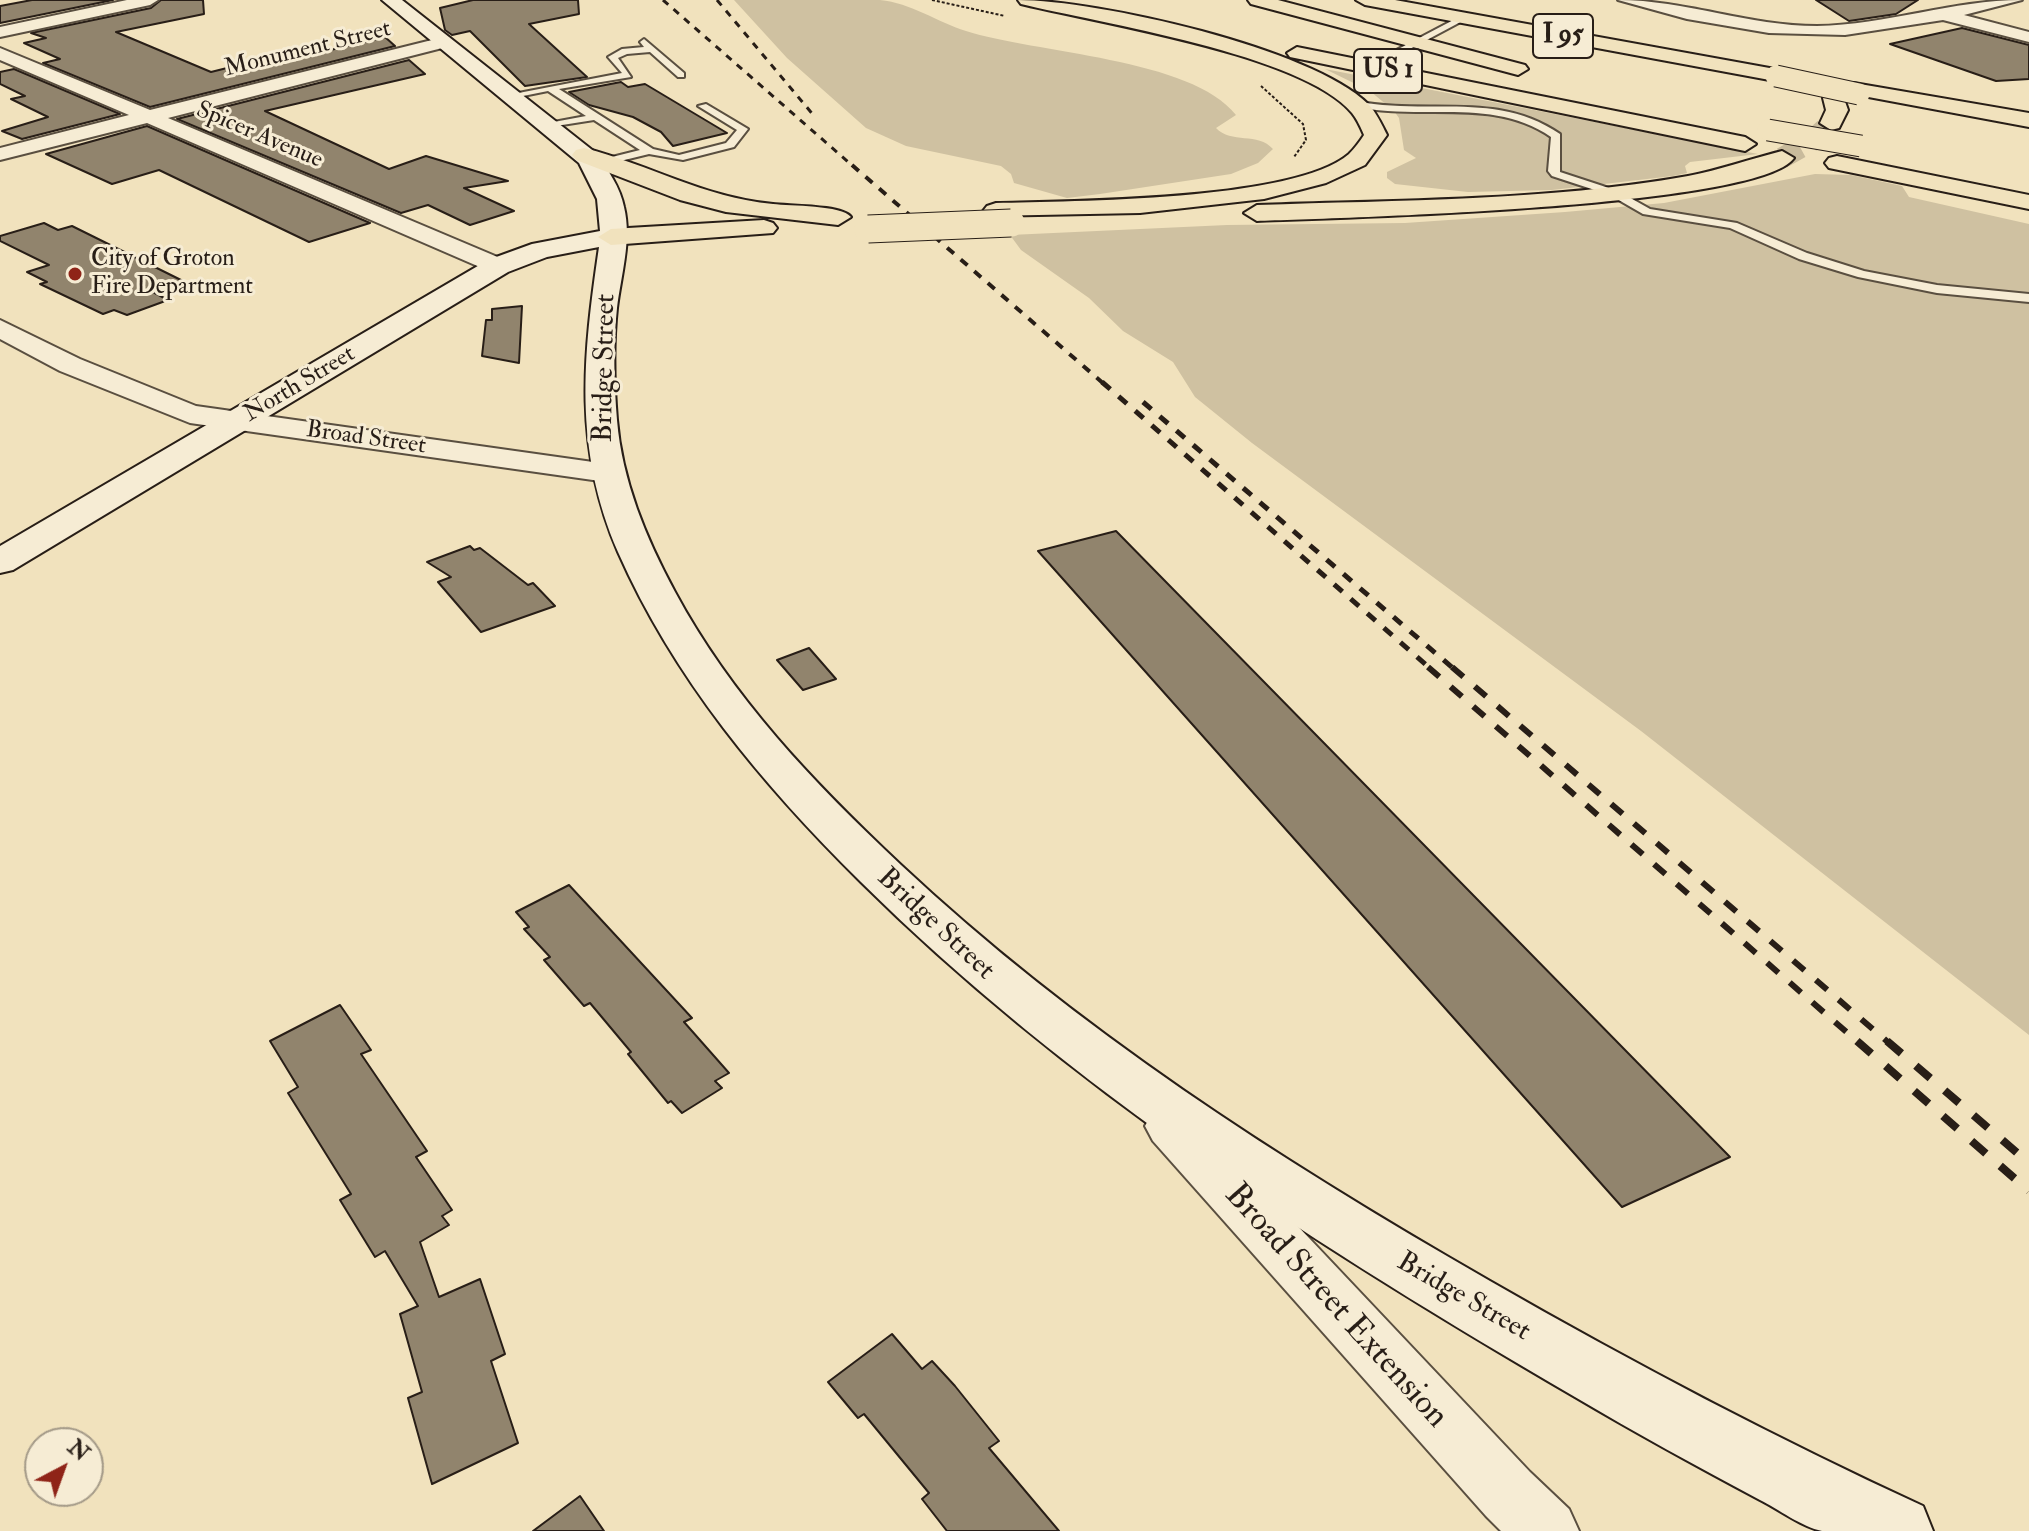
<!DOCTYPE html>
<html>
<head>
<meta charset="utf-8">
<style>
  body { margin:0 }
  #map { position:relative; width:2029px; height:1531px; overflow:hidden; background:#f1e2bd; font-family:"IM FELL Double Pica",serif }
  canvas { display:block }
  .north { position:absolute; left:24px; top:1427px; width:80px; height:80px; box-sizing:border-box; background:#f6ecd4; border:2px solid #a49a88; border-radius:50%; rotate:41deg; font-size:22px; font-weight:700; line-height:32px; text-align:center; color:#281e17 }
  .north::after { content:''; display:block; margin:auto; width:28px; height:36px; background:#8f2418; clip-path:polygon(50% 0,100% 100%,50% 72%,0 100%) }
</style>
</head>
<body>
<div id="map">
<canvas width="2029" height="1531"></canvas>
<div class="north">N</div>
</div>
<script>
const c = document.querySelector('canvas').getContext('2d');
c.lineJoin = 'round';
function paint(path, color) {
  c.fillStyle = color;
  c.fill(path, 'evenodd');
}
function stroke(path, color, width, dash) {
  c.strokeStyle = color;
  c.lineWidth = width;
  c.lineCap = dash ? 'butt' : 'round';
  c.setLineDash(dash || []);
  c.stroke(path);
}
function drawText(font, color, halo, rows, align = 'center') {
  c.font = font + ' "IM FELL Double Pica",serif';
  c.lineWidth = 6;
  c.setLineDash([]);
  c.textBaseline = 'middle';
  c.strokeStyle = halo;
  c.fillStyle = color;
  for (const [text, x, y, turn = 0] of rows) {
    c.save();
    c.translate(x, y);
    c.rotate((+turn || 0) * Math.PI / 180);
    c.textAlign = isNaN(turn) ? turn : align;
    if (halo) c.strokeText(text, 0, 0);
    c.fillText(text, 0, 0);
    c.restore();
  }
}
paint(new Path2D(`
  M734 0C782 0 833 0 880 0 911 3 937 22 966 31 1034 53 1192 58 1236 115L1216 128C1231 144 1258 132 1273 149L1258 163 1231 174 1100 194 1067 198 1014 183 1011 174 1001 166 906 146 866 128 787 58Z
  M1325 69 1758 154 1690 162 1685 166 1687 173 1673 176 1552 190 1468 192 1395 184 1387 178V172L1416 158 1404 150 1399 118 1394 111 1370 91Z
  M1815 174 1851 175 1902 186 1909 197 2029 224V1035L1641 731 1252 443 1195 397 1173 362 1123 331 1089 298 1021 250 1010 235 1227 225 1405 223 1565 212 1664 203Z`), '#cfc1a1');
const building = new Path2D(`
  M32 0H113L0 23V6Z
  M161 0H203L204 14 116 32 211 72 259 60 280 62 385 37 395 46 150 107 43 63 60 59 24 43 46 38 31 33 151 8Z
  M473 0H578L579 14 529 24 587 77 525 86 470 31 452 35 445 30 440 8Z
  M1816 0H1918L1896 14 1849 21Z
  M1962 28 2029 45V79L1996 81 1890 44Z
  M409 60 425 74 265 111 389 169 426 156 508 181 464 188 514 211 470 225 428 205 401 213 177 119Z
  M14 69 120 114 22 139 2 131 48 117 11 99 25 96 0 84V72Z
  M621 82 628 87 645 84 727 133 673 146 661 132 633 117 589 105 569 92Z
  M147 126 370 223 309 242 159 170 112 184 46 154Z
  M44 223 58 230 72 226 183 281 149 290 168 300 127 315 114 310 103 314 40 284 47 282 27 272 49 265 0 241V236Z
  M522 306 519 363 482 356 486 320H492V309Z
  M1116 531 1730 1157 1622 1207 1038 551Z
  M470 546 474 550 480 548 528 585 533 583 555 606 481 632 438 582 451 577 427 562Z
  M809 648 836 679 803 690 777 660Z
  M569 885 692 1018 684 1022 729 1073 715 1081 722 1088 682 1113 671 1101 668 1103 628 1054 631 1052 590 1003 584 1006 544 960 550 957 524 929 529 927 516 912Z
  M340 1005 371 1050 361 1054 427 1151 416 1157 452 1210 442 1216 449 1225 420 1242 439 1297 480 1279 505 1354 491 1361 518 1443 432 1484 408 1398 422 1392 400 1314 418 1306 385 1251 375 1257 340 1200 351 1194 288 1093 298 1087 270 1041Z
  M892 1334 922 1369 932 1361 955 1386 999 1441 989 1448 1059 1531H947L922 1499 929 1493 864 1414 858 1418 828 1382Z
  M580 1496 604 1531H533Z`);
paint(building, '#91846d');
stroke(building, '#281e17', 2);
stroke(new Path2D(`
  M1782 158 1809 143 1831 123`), '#c9bb9c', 21, [21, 10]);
const lane = new Path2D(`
  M1461 16 1468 18 1393 58 1385 56Z
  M644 39 684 73V77H678L650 52 627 54 618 58 631 77 559 89 653 149 679 155 726 143 737 130 698 106 706 104 748 129 734 147 683 160 649 154 608 164 604 163V159L640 150 594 120 543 128V124L586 116 548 91 508 99 503 96 622 73 608 57 622 49 644 47 640 42Z
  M1356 101C1427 116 1496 90 1560 134V172L1618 191 1650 209 1737 223 1807 253 1864 271 1937 285 2029 294V302L1937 293 1858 277 1799 259 1730 228 1643 214 1610 195 1552 176 1548 171 1551 137C1492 96 1419 122 1353 106Z`);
const street = new Path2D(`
  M127 0H158L150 5 0 37V27Z
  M1618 0C1685 0 1749 26 1817 26 1886 25 1953 0 2022 0L1964 15 2029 32V42L1943 20 1845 35 1769 33 1687 19Z
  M444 37 450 38V46L168 118 507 261 510 266 507 271H489L147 123 0 160V148L129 115 0 60V48L150 110Z
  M0 320 80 359 196 406 607 464 618 466 622 473 618 480 607 482 190 423 60 371 0 339Z
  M1171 1105 1189 1111 1530 1472 1569 1509 1579 1531H1501L1486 1516 1153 1141 1145 1126 1153 1111Z`);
const secondary = new Path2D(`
  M382 0H402L596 153C608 170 620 187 624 207 632 240 621 275 617 308 613 345 614 383 617 420 622 481 646 538 675 592 732 698 814 783 901 865 1077 1030 1281 1161 1490 1281 1631 1362 1775 1438 1923 1506L1933 1531C1903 1531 1850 1531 1822 1531 1802 1527 1778 1509 1760 1500 1698 1467 1636 1433 1575 1397 1321 1249 1071 1090 861 882 763 785 674 679 618 552 573 448 583 356 599 247L547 257 508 272 13 570 0 573V546L488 260 532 244 600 231 597 199 579 163Z`);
const highway = new Path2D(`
  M1018 0C1097 0 1312 48 1368 104 1376 112 1382 125 1387 135L1365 165 1326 183 1264 199 1140 213 987 216 983 211 987 206 996 203C1071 201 1295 201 1349 154 1355 148 1360 141 1364 135 1361 128 1357 119 1352 113 1303 54 1098 23 1021 4Z
  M1248 0H1278L1525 65 1528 69 1518 75 1251 4Z
  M1356 0H1395L1775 69 1785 75 1775 81 1365 5Z
  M1297 47 1745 137 1756 144 1745 151 1290 57 1287 53Z
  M1854 83 2029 113V127L1847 93 1843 89 1847 85Z
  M1834 92 1842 93 1848 110 1839 128 1831 130 1820 123 1826 110 1823 98Z
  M584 148C651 165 702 197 773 204 790 206 842 205 851 217L838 225 726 212 680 200 576 160 572 155 576 150Z
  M1782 151 1794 158C1759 208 1334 218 1257 221L1244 213 1257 205C1400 200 1547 201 1688 176 1720 170 1750 159 1782 151Z
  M1837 156 2029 195V209L1829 168 1825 163 1829 158Z
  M764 220 773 223 777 228 773 233 611 245 598 237 611 229Z`);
stroke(lane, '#5a4f40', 4);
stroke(street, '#5a4f40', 4);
stroke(secondary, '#281e17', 4);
stroke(highway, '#281e17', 4);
stroke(new Path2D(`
  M932 0 1005 16
  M1261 86 1303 124 1306 140 1294 157`), '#281e17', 2, [3, 2]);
paint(lane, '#f6ecd4');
paint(street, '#f6ecd4');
paint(secondary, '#f6ecd4');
paint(highway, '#f1e2bd');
stroke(new Path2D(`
  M663 0 854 167
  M717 0 815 117`), '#281e17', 3, [7, 7]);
stroke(new Path2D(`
  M852 165 1104 384`), '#281e17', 4, [9, 9]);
stroke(new Path2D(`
  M1102 382 1431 669
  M1143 402 1454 669`), '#281e17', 5, [11, 11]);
stroke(new Path2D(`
  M1428 667 1859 1043
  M1452 667 1889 1043`), '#281e17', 6, [15, 15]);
stroke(new Path2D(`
  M1857 1041 2029 1191
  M1887 1041 2029 1163`), '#281e17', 8, [19, 19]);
const highwayBridgeFar1 = new Path2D(`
  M1776 76 1859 94
  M1768 130 1861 146`);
const highwayBridge = new Path2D(`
  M868 229 1011 223`);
stroke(highwayBridgeFar1, '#281e17', 23, []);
stroke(highwayBridge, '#281e17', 29, []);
stroke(highwayBridgeFar1, '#f1e2bd', 21);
stroke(highwayBridge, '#f1e2bd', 27);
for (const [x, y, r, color] of [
  [75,274,8,"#8f2418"]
]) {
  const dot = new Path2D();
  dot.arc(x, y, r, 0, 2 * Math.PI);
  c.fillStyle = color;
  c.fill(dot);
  stroke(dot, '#f6ecd4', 3);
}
drawText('24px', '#281e17', '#f6ecd4', [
  ["Monument Street",308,50,-14],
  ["Spicer Avenue",259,136,23],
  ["North Street",300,385,-31],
  ["Broad Street",366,439,8]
]);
drawText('24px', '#281e17', '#f6ecd4', [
  ["City of Groton",91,260],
  ["Fire Department",91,288]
], 'left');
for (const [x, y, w] of [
  [1563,36,60],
  [1388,71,68]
]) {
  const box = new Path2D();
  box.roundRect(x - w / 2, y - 22, w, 44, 6);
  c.fillStyle = '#f6ecd4';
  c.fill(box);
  stroke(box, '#281e17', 2);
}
drawText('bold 26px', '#281e17', null, [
  ["I 95",1563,36],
  ["US 1",1388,71]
]);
drawText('28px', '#281e17', '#f6ecd4', [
  ["Bridge Street",606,368,-89],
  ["Bridge Street",935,925,43],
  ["Bridge Street",1463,1298,30]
]);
drawText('34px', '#281e17', '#f6ecd4', [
  ["Broad Street Extension",1335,1307,48]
]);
</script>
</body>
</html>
